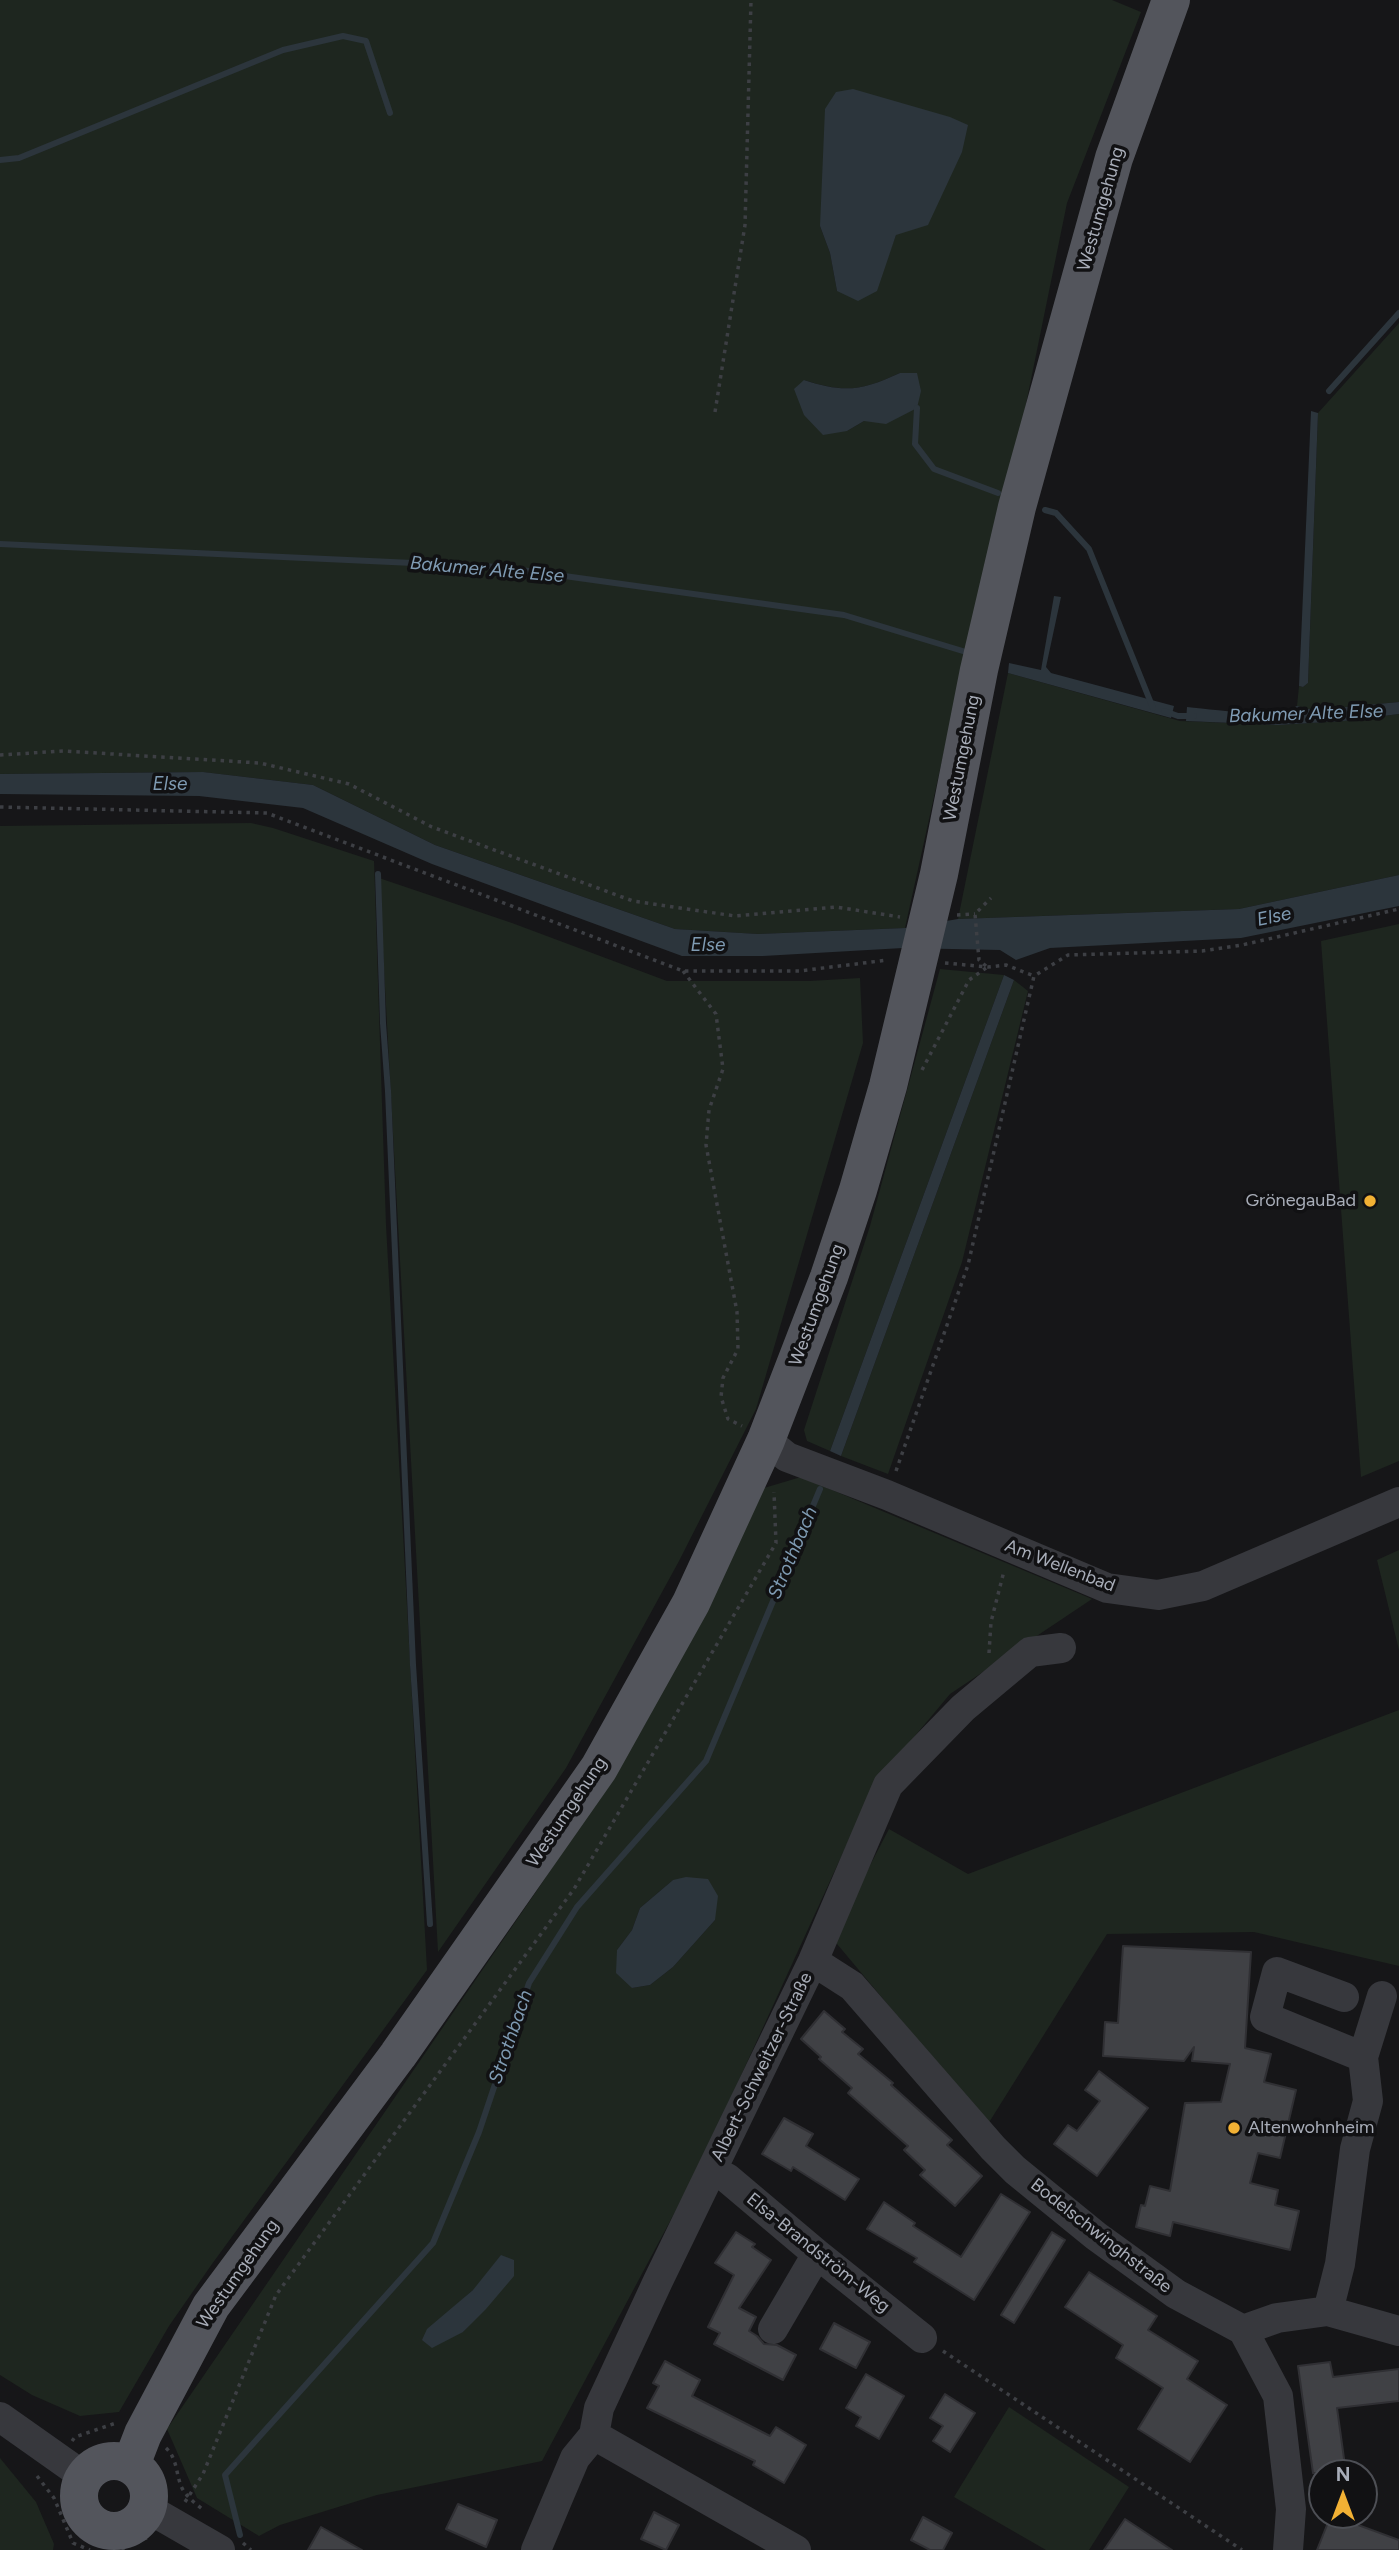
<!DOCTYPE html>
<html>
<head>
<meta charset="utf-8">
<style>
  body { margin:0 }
  #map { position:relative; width:1399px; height:2550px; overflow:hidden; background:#161618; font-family:Figtree,sans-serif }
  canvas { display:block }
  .north { position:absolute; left:1308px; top:2459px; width:70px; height:70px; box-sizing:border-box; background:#111113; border:2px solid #4d4f55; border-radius:50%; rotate:0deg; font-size:19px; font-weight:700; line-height:28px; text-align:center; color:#a8adb8 }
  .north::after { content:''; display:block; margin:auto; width:24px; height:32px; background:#f2b134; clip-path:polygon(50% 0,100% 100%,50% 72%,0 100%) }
</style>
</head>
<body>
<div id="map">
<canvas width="1399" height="2550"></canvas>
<div class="north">N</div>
</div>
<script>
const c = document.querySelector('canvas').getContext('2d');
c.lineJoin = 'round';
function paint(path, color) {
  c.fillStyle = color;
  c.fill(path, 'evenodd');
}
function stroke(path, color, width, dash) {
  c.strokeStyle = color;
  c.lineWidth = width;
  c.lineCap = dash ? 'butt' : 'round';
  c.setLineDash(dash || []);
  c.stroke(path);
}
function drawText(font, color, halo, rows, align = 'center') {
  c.font = font + ' Figtree,sans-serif';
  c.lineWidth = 7;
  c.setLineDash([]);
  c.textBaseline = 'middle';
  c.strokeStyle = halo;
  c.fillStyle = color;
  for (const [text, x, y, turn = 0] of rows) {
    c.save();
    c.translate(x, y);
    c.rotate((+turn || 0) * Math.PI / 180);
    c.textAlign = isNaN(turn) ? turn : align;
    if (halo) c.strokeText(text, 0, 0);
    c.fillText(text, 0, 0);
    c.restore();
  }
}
paint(new Path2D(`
  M0 0H1112L1141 12 1067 203 1016 453 966 652 905 928 758 934 675 929 435 845 313 785 203 772 0 774ZM820 226 896 235 887 259 837 291 830 253ZM900 373H916L864 421 847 431 804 380C845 393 861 391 900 373Z
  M1399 323V702L1313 710 1297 706 1299 686 1303 687 1308 683 1318 413Z
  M1008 673 1180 721 1278 725 1343 721 1399 714V875L1239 909 958 919Z
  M251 823 273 828 374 861 386 1225 427 1970 212 2264 169 2326 119 2412 80 2416 32 2395 0 2375V826Z
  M379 878 512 923 667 981H810L860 978 863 1043 756 1409 679 1561 566 1768 438 1952Z
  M1399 924V1461L1361 1477 1321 941Z
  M940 969 1004 975 830 1451 807 1441 804 1430 870 1226Z
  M1014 980 1028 991 962 1262 888 1474 841 1456Z
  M801 1477 1092 1599 950 1694 874 1785 700 2165 542 2461 377 2495 280 2525 259 2536 197 2498 167 2429 540 1886 644 1726 764 1488ZM673 1880 715 1920 673 1967 650 1985 632 1988 617 1950 632 1930 640 1908ZM473 2290 497 2294 463 2332 452 2309Z
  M1399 1550V1650L1377 1560Z
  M1399 1710V1966L1254 1932 1107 1934 988 2124 832 1938 889 1829 968 1874Z
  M1009 2407 1129 2487 1089 2550H1046L954 2497Z
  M0 2458 36 2502 54 2544 53 2550H0Z`), '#1e261f');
paint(new Path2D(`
  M853 89 950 117 968 125 962 152 928 225 896 235 877 291 858 301 837 291 830 253 820 226 825 109 836 92Z
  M900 373H917L921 391 917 408 886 424 864 421 847 431 823 435 804 415 794 389 804 380C844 393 861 391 900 373Z
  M1311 411 1318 413 1308 683 1303 687 1299 686Z
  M1054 596 1061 597 1046 667 1051 673 1174 706 1171 718 1008 673 1009 663 1041 670Z
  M1399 702V714L1343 721 1278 725 1186 721 1187 707C1215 710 1273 718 1297 706L1313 710Z
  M203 772 313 785 435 845 675 929 758 934 905 928 958 919 1239 909 1399 875V906L1241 938 1050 948 1016 960 1000 950 903 948 763 956H682L432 864 303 808 199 796 0 794V774Z
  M1004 975 1014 980 841 1456 830 1451Z
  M686 1877 708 1879 718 1896 715 1920 673 1967 650 1985 632 1988 616 1973 617 1950 632 1930 640 1908 673 1880Z
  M501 2255 514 2260V2276L486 2309 463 2332 432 2348 422 2340 427 2329 473 2290Z`), '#2c353c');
stroke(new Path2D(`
  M0 160 19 158 283 50 343 36 366 41 390 113
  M1329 391 1399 313
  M917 408 915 444 934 469 998 493
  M1045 510 1056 513 1089 549 1153 708
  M0 544 500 567 844 615 966 652
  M1164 711 1178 716H1194
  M378 874 383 1023 388 1091 413 1665 430 1924
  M240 2535 225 2475 433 2243 479 2132 529 1983 577 1907 706 1761 820 1489`), '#2c353c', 6);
const building = new Path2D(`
  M1123 1946 1251 1952 1245 2048 1271 2054 1264 2082 1296 2090 1280 2158 1258 2153 1250 2183 1278 2190 1275 2205 1299 2211 1290 2250 1173 2222 1170 2236 1136 2227 1141 2205 1145 2206 1150 2186 1170 2191 1185 2103 1221 2102 1230 2064 1192 2061 1194 2047 1184 2061 1103 2056 1105 2022 1118 2023Z
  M824 2011 845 2029 842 2032 863 2049 858 2054 893 2083 891 2085 952 2140 947 2145 982 2176 955 2206 920 2175 925 2170 904 2150 908 2146 848 2093 852 2088 819 2059 821 2057 801 2039Z
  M1099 2071 1148 2108 1097 2176 1054 2144 1068 2125 1077 2131 1100 2101 1085 2090Z
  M784 2118 813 2134 806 2146 859 2179 845 2200 793 2167 791 2171 762 2154Z
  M1001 2194 1030 2212 974 2300 914 2262 917 2258 867 2229 884 2202 915 2223 913 2226 961 2257Z
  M736 2232 755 2244 752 2247 771 2260 739 2308 756 2317 749 2331 757 2336 764 2344 777 2345 796 2355 783 2380 714 2344 720 2333 708 2327 734 2275 715 2263Z
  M1052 2232 1065 2240 1014 2323 1001 2315Z
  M1089 2272 1157 2316 1148 2330 1198 2361 1187 2379 1227 2405 1190 2462 1138 2429 1163 2388 1116 2358 1123 2345 1065 2307Z
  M834 2323 870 2342 856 2368 820 2349Z
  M665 2361 700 2380 692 2396 770 2436 776 2427 806 2445 784 2483 753 2465 755 2461 647 2408 659 2386 653 2383Z
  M1330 2362 1333 2377 1399 2369V2401L1337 2408 1346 2473H1313L1298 2366Z
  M866 2374 904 2396 879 2439 856 2426 861 2417 846 2408Z
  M945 2394 975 2413 950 2452 933 2441 943 2426 930 2418Z
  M458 2504 497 2520 486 2547 446 2529Z
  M654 2512 679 2525 666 2550 641 2539Z
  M1331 2515 1399 2540V2550H1317Z
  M923 2517 952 2533 943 2550H930L911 2540Z
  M1125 2519 1172 2550H1104Z
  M321 2527 362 2550H308Z`);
paint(building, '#404145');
stroke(building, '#303034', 2);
stroke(new Path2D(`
  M715 412 745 225 751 0
  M0 755 63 751 260 763 349 784 432 827 633 901 735 916 836 907 900 917
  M0 807 267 813 683 971H799L888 960
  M957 915 975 914
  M945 963 988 967 1006 965 1034 976
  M986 966 979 960 975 914 991 898
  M683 971 716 1014 723 1069 709 1110 706 1145 737 1312 738 1349 723 1378 721 1397 728 1419 742 1426
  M922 1070 969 980 986 968
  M896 1471 968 1265 1034 976 1068 955 1202 951 1242 945 1399 909
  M989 1653 991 1622 1004 1571
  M943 2351 1242 2550
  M72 2441 75 2437 116 2423
  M166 2448C177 2458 176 2473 181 2486 186 2497 196 2504 205 2511
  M37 2476 54 2498 73 2543 90 2550
  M185 2502 203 2474 276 2295 574 1889 776 1543 774 1492
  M243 2543 251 2550
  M122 2550 128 2543 147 2538`), '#3d3f44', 3.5, [3.5, 5]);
stroke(new Path2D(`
  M766 1440 787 1457 887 1495 1107 1588 1158 1595 1203 1586 1399 1502
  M813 1961 852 1986 993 2148 1015 2170 1096 2236 1176 2294 1243 2330 1278 2396 1291 2509 1288 2550
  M1363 2057 1382 1996
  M712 2171 727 2178 817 2254 922 2338
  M1328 2311 1340 2264 1355 2149 1368 2101 1363 2057 1265 2017 1277 1972 1344 1997
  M773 2329 817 2254
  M1243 2330 1277 2318 1328 2311 1399 2331
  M0 2417 85 2477
  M594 2435 796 2550
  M147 2508 220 2550
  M536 2550 575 2458 594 2435 599 2408 658 2281 813 1961 888 1785 963 1708 1030 1652 1061 1648`), '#37383d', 30);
stroke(new Path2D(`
  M79 2496a35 35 0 1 1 70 0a35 35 0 1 1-70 0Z
  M131 2465 143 2434 211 2306 398 2055 599 1768 691 1603 766 1440 829 1277 858 1190 888 1086 939 874 979 670 1017 507 1114 158 1171 0`), '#53555c', 38);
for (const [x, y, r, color] of [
  [1370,1201,7,"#f2b134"],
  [1234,2128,7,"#f2b134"]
]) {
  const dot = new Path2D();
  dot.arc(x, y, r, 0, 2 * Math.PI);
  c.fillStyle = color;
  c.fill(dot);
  stroke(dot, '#111113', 2.5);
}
drawText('18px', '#a8adb8', '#111113', [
  ["Westumgehung",1101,209,-74],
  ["Westumgehung",962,758,-79],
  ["Westumgehung",817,1305,-70],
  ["Am Wellenbad",1060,1566,21],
  ["Westumgehung",567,1812,-56],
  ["Albert-Schweitzer-Straße",762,2067,-64],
  ["Bodelschwinghstraße",1101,2236,38],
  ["Elsa-Brandström-Weg",818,2253,39],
  ["Westumgehung",238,2274,-55]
]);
drawText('18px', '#a8adb8', '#111113', [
  ["GrönegauBad",1356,1201],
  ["Altenwohnheim",1248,2128,"left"]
], 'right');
drawText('italic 19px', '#7f9bb3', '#111113', [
  ["Bakumer Alte Else",487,570,5],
  ["Bakumer Alte Else",1306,714,-2],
  ["Else",170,784],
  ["Else",1274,917,-12],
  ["Else",708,945],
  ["Strothbach",793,1553,-67],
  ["Strothbach",511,2037,-71]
]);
</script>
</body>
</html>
